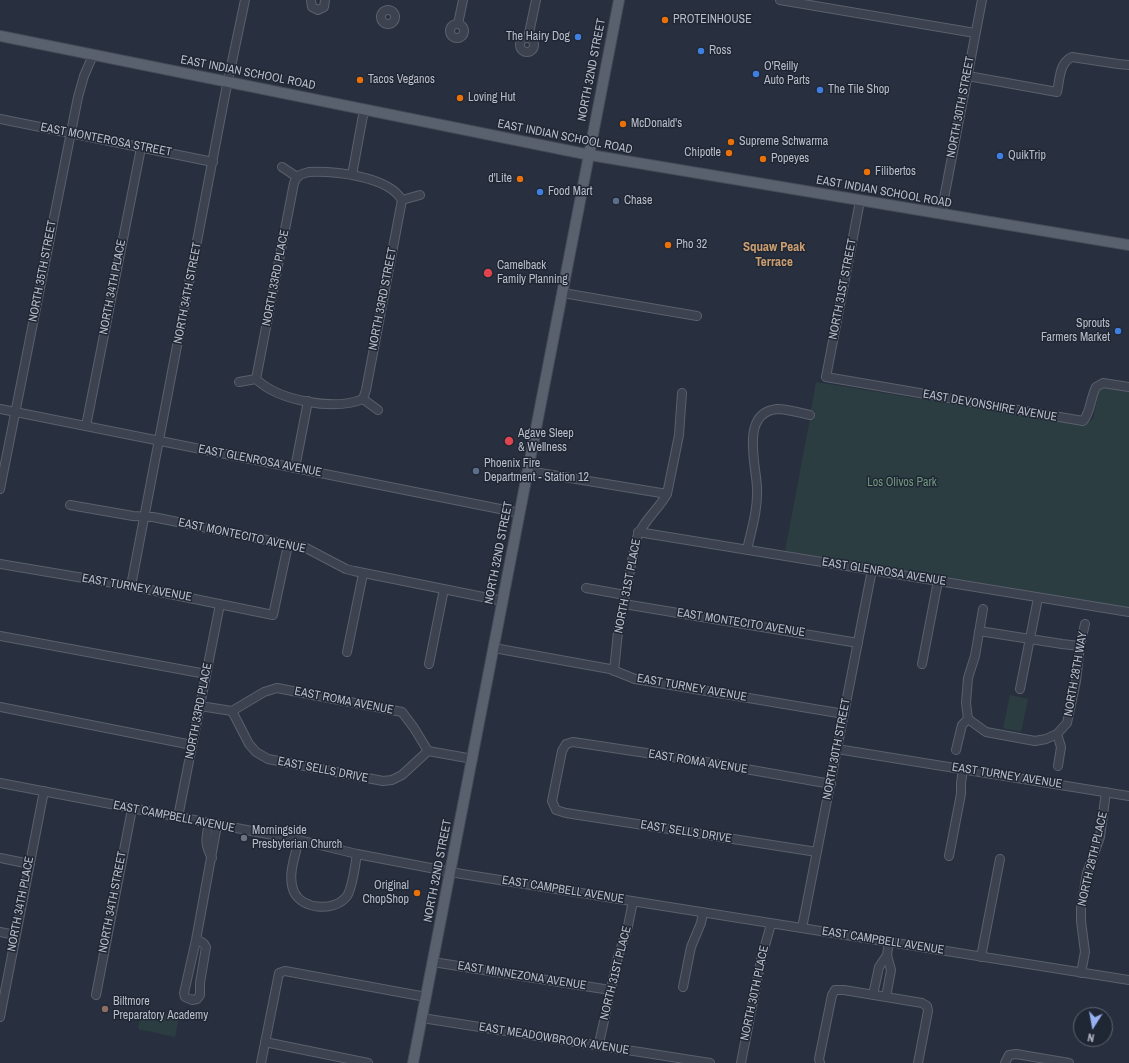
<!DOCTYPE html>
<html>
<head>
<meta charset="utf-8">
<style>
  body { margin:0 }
  #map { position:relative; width:1129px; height:1063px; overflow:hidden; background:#28303f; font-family:"Archivo Narrow",sans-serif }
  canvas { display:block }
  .north { position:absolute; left:1073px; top:1007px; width:40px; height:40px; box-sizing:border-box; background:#202734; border:1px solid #5d6370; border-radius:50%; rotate:191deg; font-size:11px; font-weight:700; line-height:16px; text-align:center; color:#b8bdc9 }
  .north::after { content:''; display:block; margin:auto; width:14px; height:18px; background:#97b2f0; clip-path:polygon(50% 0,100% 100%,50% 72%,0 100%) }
</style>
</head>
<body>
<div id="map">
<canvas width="1129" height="1063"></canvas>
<div class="north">N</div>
</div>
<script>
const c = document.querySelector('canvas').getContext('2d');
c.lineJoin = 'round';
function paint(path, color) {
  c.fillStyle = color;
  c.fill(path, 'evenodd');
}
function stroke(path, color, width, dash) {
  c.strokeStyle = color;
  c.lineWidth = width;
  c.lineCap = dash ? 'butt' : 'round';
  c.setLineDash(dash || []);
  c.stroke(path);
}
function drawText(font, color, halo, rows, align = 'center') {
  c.font = font + ' "Archivo Narrow",sans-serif';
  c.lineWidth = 3;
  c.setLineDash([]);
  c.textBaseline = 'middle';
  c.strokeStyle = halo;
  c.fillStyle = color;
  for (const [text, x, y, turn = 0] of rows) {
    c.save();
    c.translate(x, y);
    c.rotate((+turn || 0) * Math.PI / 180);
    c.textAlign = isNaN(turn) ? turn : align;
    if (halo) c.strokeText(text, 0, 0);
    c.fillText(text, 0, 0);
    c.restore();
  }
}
paint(new Path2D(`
  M816 382 1080 425 1086 424 1093 419 1099 392 1104 387 1129 391V608L785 551 810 419 813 420 815 411 811 410Z
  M1010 695 1028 699 1021 732 1003 728Z
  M142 1010 179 1017 175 1037 138 1029Z`), '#2b3d41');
const minor = new Path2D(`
  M311 0 312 7 318 10 324 7 325 0
  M780 0 975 33
  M381 17a7 7 0 1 1 14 0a7 7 0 1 1-14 0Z
  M450 31a7 7 0 1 1 14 0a7 7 0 1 1-14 0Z
  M458 24 463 0
  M520 45a7 7 0 1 1 14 0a7 7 0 1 1-14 0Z
  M528 38 536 0
  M968 76 1057 92C1060 79 1059 63 1072 57L1118 64 1129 65
  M0 119 213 162
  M282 167 297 177
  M309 172C334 171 388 176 402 200L366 390 363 399C334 411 279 401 256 379L294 183C297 175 301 174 309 172Z
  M352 175 364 110
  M402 200 420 195
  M860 201 826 377 1083 421C1091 412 1090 399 1096 387L1103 383 1129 387
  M941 214 982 0
  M563 293 697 316
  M239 382 256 379
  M363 399 378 410
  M0 409 520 513
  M86 426 141 148
  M295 468 308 401
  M528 471 667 494
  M0 489 78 97 84 76 93 55
  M70 505 133 516 153 517 306 548 346 569 354 571 503 601
  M638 532 1129 612
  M747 550C751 531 758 510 757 489 757 467 739 413 777 409 788 409 800 413 810 415
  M0 564 131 586 273 615 288 545
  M131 586 225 95 245 0
  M586 588 625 595
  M624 604 858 643
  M979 631 1062 644 1080 646
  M0 636 206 674
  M494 648 610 669 635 679 844 714
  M347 652 363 574
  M429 664 444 589
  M922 664 938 581
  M614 671 618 632 636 540C642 522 658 510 667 494L679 435 682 393
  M1020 689 1038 598
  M200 706 232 711 264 692 277 688 402 712 414 728 428 751 473 759
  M0 707 192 745
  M232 711 249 744 256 752 268 759 383 781 392 780 402 775 428 751
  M968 719 966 703 968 678 975 656 983 609
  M968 719 986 732 1035 741 1046 739 1057 734
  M837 749 1129 796
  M956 750 962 725 968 719
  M1058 766 1061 747 1057 734 1067 723 1076 681 1080 646 1085 624
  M0 783 299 840 357 854 462 874 1129 980
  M178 817 220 604
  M209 823C206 838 204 844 212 858
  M299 840C295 856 287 876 294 892 303 910 335 912 347 896 353 886 355 865 357 854
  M817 852 566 813 556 810 552 801 562 751 566 744 573 742 706 762 831 784
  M949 856 961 794V783L963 770
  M0 858 30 864
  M802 928 872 570
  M0 932 15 935
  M196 940C200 941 204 942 206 947L200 983V995L197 999 192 1000 185 997 184 993 196 940 217 825
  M981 957 1000 859
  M433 962 610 990
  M1081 973 1085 952 1081 921V908L1087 873 1100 837 1106 792
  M683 987 691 947 701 923 703 913
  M96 995 132 809
  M873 995 879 967 887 955 889 942
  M886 997 891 970 887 955
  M0 1017 44 791
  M422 1018 710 1063
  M265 1042 368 1063
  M600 1046V1039L618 957 628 926 633 901
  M261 1063 279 973 285 971 426 997
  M741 1063 761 960 771 924
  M820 1063 819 1059 832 995 835 990H844L922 1003 927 1006 928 1011 918 1063
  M1005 1063 1009 1055 1016 1054 1069 1063`);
const major = new Path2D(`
  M0 36 590 155 1129 245
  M413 1063 619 0`);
stroke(minor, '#5a606c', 10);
stroke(major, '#454b58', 12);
stroke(minor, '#3c424f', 8);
stroke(major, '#5a616e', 10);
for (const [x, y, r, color] of [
  [665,20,4,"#e8710a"],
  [578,37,4,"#3f7fe0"],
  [701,51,4,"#3f7fe0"],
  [756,74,4,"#3f7fe0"],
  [360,80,4,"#e8710a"],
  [820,90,4,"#3f7fe0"],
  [460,98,4,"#e8710a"],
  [623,124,4,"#e8710a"],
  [731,142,4,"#e8710a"],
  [729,153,4,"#e8710a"],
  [1000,156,4,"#3f7fe0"],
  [763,159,4,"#e8710a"],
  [867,172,4,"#e8710a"],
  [520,179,4,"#e8710a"],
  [540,192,4,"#3f7fe0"],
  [616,201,4,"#5c6f8a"],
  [668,245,4,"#e8710a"],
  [488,273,5,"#e0444e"],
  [1118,331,4,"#3f7fe0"],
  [509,441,5,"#e0444e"],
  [476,471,4,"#5c6f8a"],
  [244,838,4,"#6b7280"],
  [417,893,4,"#e8710a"],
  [105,1009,4,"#8d6e63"]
]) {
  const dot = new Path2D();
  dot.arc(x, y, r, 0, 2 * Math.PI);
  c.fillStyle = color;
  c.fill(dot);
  stroke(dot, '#202734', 1.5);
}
drawText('12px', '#b8bdc9', '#202734', [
  ["PROTEINHOUSE",673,20],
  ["The Hairy Dog",570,37,"right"],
  ["Ross",709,51],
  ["O'Reilly",764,67],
  ["Auto Parts",764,81],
  ["Tacos Veganos",368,80],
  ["The Tile Shop",828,90],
  ["Loving Hut",468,98],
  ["McDonald's",631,124],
  ["Supreme Schwarma",739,142],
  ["Chipotle",721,153,"right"],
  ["QuikTrip",1008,156],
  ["Popeyes",771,159],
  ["Filibertos",875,172],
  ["d'Lite",512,179,"right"],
  ["Food Mart",548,192],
  ["Chase",624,201],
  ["Pho 32",676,245],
  ["Camelback",497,266],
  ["Family Planning",497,280],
  ["Sprouts",1110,324,"right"],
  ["Farmers Market",1110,338,"right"],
  ["Agave Sleep",518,434],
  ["& Wellness",518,448],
  ["Phoenix Fire",484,464],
  ["Department - Station 12",484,478],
  ["Morningside",252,831],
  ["Presbyterian Church",252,845],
  ["Original",409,886,"right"],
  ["ChopShop",409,900,"right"],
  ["Biltmore",113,1002],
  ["Preparatory Academy",113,1016]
], 'left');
drawText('12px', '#b8bdc9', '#202734', [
  ["NORTH 32ND STREET",592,70,-79],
  ["EAST INDIAN SCHOOL ROAD",248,73,11],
  ["NORTH 30TH STREET",961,107,-79],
  ["EAST INDIAN SCHOOL ROAD",565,137,11],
  ["EAST MONTEROSA STREET",106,140,11],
  ["EAST INDIAN SCHOOL ROAD",884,192,10],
  ["NORTH 35TH STREET",43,271,-79],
  ["NORTH 33RD PLACE",276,278,-79],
  ["NORTH 34TH PLACE",113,287,-79],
  ["NORTH 31ST STREET",843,289,-79],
  ["NORTH 34TH STREET",188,293,-79],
  ["NORTH 33RD STREET",383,299,-79],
  ["EAST DEVONSHIRE AVENUE",990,406,10],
  ["EAST GLENROSA AVENUE",260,461,11],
  ["EAST MONTECITO AVENUE",242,536,12],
  ["NORTH 32ND STREET",499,553,-79],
  ["EAST GLENROSA AVENUE",884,572,9],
  ["NORTH 31ST PLACE",628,586,-79],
  ["EAST TURNEY AVENUE",137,588,10],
  ["EAST MONTECITO AVENUE",741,623,9],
  ["NORTH 28TH WAY",1076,674,-80],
  ["EAST TURNEY AVENUE",692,688,10],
  ["EAST ROMA AVENUE",344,701,11],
  ["NORTH 33RD PLACE",199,711,-79],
  ["NORTH 30TH STREET",837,749,-79],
  ["EAST ROMA AVENUE",698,762,9],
  ["EAST SELLS DRIVE",323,770,11],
  ["EAST TURNEY AVENUE",1007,776,9],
  ["EAST CAMPBELL AVENUE",174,817,11],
  ["EAST SELLS DRIVE",686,832,9],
  ["NORTH 28TH PLACE",1093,859,-77],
  ["NORTH 32ND STREET",438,871,-79],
  ["EAST CAMPBELL AVENUE",563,890,9],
  ["NORTH 34TH STREET",113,902,-79],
  ["NORTH 34TH PLACE",21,904,-79],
  ["EAST CAMPBELL AVENUE",883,941,9],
  ["NORTH 31ST PLACE",616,973,-76],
  ["EAST MINNEZONA AVENUE",522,976,9],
  ["NORTH 30TH PLACE",755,993,-78],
  ["EAST MEADOWBROOK AVENUE",554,1039,9]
]);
drawText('12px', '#71987d', '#202734', [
  ["Los Olivos Park",902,483]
]);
drawText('bold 13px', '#cd9f70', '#202734', [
  ["Squaw Peak",774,248],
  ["Terrace",774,263]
]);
</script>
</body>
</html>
